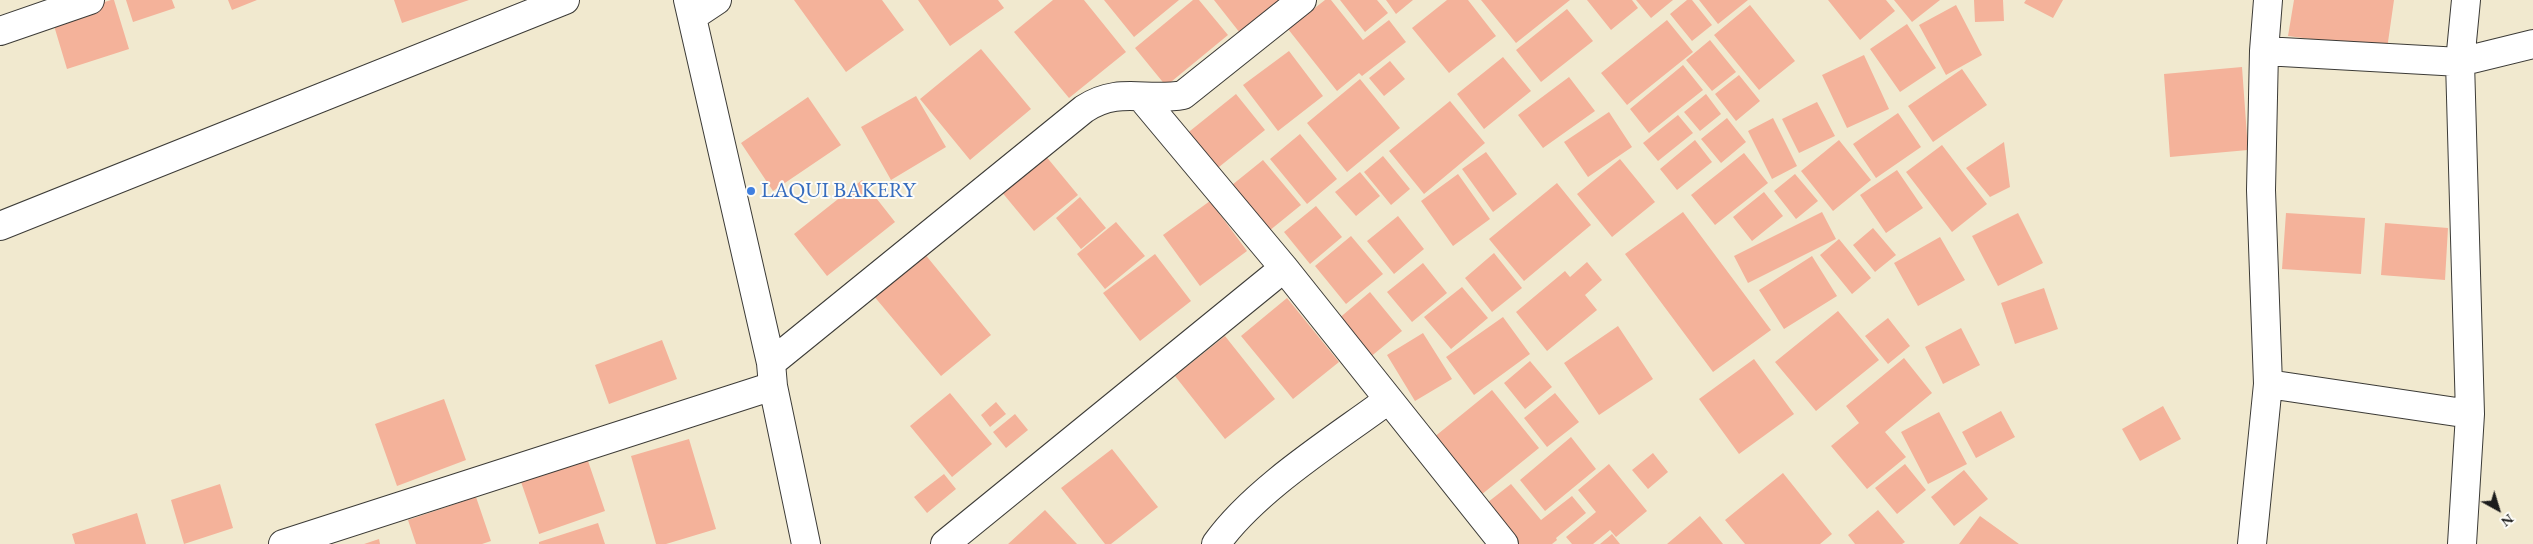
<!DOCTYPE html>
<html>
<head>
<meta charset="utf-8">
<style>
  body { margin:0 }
  #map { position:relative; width:2533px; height:544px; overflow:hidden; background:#f1e9cf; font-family:"EB Garamond",serif }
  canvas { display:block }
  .north { position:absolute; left:2473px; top:484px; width:50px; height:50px; -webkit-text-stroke:4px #fdfcf7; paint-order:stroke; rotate:141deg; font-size:14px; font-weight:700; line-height:20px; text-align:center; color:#1c1c1c }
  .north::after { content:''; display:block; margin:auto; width:18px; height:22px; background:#1c1c1c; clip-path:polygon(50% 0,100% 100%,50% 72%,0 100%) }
</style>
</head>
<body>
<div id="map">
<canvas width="2533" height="544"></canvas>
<div class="north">N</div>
</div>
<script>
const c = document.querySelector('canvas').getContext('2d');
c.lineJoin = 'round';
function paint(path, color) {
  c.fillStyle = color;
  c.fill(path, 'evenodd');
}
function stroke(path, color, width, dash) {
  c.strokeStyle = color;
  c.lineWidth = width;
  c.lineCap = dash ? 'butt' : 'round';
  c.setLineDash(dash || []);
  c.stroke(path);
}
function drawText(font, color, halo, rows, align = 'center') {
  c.font = font + ' "EB Garamond",serif';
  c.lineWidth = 4;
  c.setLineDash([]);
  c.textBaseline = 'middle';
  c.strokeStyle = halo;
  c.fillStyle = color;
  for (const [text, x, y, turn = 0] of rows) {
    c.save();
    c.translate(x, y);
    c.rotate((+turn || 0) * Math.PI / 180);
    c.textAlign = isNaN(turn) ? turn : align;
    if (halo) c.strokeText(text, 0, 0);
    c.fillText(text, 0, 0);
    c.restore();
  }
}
paint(new Path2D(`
  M111 0H114L129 49 67 69 52 19Z
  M126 0H172L175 8 133 22Z
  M228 0H257L232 10Z
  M394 0H469L402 23Z
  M794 0H882L904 30 846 72Z
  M918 0H998L1004 8 950 46Z
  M1053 0H1084L1126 52 1069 98 1014 32Z
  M1104 0H1179L1134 37Z
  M1193 0H1199L1228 35 1166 86 1135 48Z
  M1214 0H1280L1240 33Z
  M1325 0H1331L1363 40 1389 20 1406 42 1362 76 1359 73 1337 91 1288 29Z
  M1340 0H1377L1388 13 1365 32Z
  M1386 0H1413L1396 14Z
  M1447 0H1468L1496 36 1449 73 1412 28Z
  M1481 0H1570L1516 43Z
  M1587 0H1632L1638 8 1611 30Z
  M1636 0H1673L1651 18Z
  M1687 0H1692L1712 25 1692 41 1670 14Z
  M1699 0H1748L1718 24Z
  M1828 0H1886L1895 11 1860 40Z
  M1894 0H1940L1912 22Z
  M1974 0H2003L2004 21 1975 22Z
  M2026 0H2063L2053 18 2024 3Z
  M2294 0H2394L2387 49 2288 36Z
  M1750 5 1795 61 1759 90 1714 35Z
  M1956 5 1982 55 1946 75 1919 25Z
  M1567 9 1593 41 1541 82 1516 50Z
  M1667 20 1693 52 1627 105 1601 73Z
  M1907 24 1936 68 1900 92 1870 49Z
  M1710 40 1736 72 1712 91 1686 60Z
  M981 49 1031 109 970 160 920 99Z
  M1289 51 1323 96 1278 131 1243 85Z
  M1864 55 1889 109 1847 128 1822 75Z
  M1503 57 1531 91 1484 129 1457 94Z
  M1390 61 1405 79 1384 96 1369 78Z
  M1683 65 1703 90 1649 133 1630 109Z
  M2242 67 2248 150 2170 157 2164 74Z
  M1962 69 1987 105 1933 142 1908 106Z
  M1739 75 1760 101 1736 121 1715 94Z
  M1569 77 1595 111 1543 148 1518 115Z
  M1360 79 1400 128 1347 172 1307 123Z
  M1236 94 1265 130 1214 171 1185 135Z
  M1706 94 1721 114 1700 131 1684 112Z
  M916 96 946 147 891 180 861 127Z
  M808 97 841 145 773 191 741 143Z
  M1450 101 1485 143 1424 194 1389 151Z
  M1817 102 1835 136 1799 153 1782 119Z
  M1609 112 1632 147 1588 177 1564 142Z
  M1898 113 1921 147 1876 178 1853 144Z
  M1678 115 1693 133 1658 161 1643 143Z
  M1727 118 1746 142 1721 163 1701 139Z
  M1773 118 1797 166 1772 179 1748 131Z
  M1300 134 1337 179 1307 204 1270 159Z
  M1695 140 1712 162 1677 190 1660 169Z
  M1839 140 1871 180 1833 211 1801 171Z
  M2004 142 2010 187 1990 197 1966 168Z
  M1942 145 1987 204 1952 232 1906 172Z
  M1040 149 1078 195 1034 231 996 185Z
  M1486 152 1517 194 1493 212 1462 169Z
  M1744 153 1768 183 1715 225 1691 195Z
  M1383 156 1410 189 1391 205 1364 172Z
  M1620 159 1655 202 1612 237 1577 194Z
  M1263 160 1301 205 1269 231 1232 185Z
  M1897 170 1923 208 1886 233 1860 195Z
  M1360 172 1380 196 1356 216 1335 192Z
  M1458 174 1490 219 1453 246 1421 201Z
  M1795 174 1818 201 1796 219 1774 191Z
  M862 180 895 222 827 276 794 234Z
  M1557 183 1591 225 1524 281 1489 239Z
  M1764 192 1783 216 1752 241 1733 217Z
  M1080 197 1106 228 1081 249 1056 218Z
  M1210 201 1247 251 1200 286 1163 235Z
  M1316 206 1342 237 1310 264 1284 232Z
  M1683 212 1771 330 1713 372 1625 254Z
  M1822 212 1836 239 1748 283 1734 256Z
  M2018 213 2043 263 1998 286 1972 236Z
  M2286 213 2365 218 2361 274 2282 269Z
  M1398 216 1424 249 1394 274 1367 241Z
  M1116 222 1145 256 1105 289 1077 254Z
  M2385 223 2448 228 2445 280 2381 275Z
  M1873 228 1896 255 1875 272 1853 245Z
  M1351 236 1383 274 1346 304 1315 266Z
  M1940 237 1965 280 1918 306 1894 263Z
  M1839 239 1871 278 1852 294 1820 255Z
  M924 253 991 335 941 376 873 295Z
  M1494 253 1522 288 1492 312 1465 278Z
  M1155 254 1191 301 1140 341 1103 293Z
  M1812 256 1837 296 1784 329 1759 290Z
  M1587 262 1602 280 1585 295 1597 310 1547 351 1516 312 1565 271 1570 277Z
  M1423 263 1447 293 1412 322 1387 292Z
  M1462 287 1488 318 1451 349 1424 317Z
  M2044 288 2058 329 2015 344 2001 303Z
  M1370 292 1402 331 1369 358 1337 320Z
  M1287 298 1339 362 1293 399 1241 336Z
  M1838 311 1879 360 1816 411 1775 362Z
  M1503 317 1530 354 1474 395 1446 357Z
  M1888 318 1910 346 1888 364 1865 336Z
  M1618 326 1653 379 1599 415 1564 363Z
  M1961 328 1980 365 1943 384 1925 347Z
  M1423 333 1452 379 1415 401 1387 355Z
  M1225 336 1275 399 1225 439 1175 376Z
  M662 340 677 379 609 404 595 365Z
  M1904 358 1932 393 1885 432 1906 457 1867 489 1831 446 1859 423 1846 406Z
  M1754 359 1794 414 1739 454 1699 399Z
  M1530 361 1552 387 1525 409 1504 383Z
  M1492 390 1539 448 1481 495 1433 438Z
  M950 393 992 444 952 477 910 426Z
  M1555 393 1579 422 1547 447 1524 418Z
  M444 399 466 460 397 486 375 424Z
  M996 402 1006 414 990 427 981 415Z
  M2163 406 2181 439 2140 461 2122 429Z
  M2001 411 2015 437 1976 458 1962 432Z
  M1939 412 1967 464 1928 484 1901 432Z
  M1015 414 1028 430 1006 448 993 432Z
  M1571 437 1596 469 1545 511 1520 480Z
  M689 439 716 529 666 544H656L631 456Z
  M1112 449 1158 507 1111 544H1105L1061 488Z
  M1653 453 1668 472 1648 489 1632 470Z
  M587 458 605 511 539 534 521 482Z
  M1609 464 1647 511 1616 537 1610 530 1593 544H1572L1566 537 1596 512 1578 490Z
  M1905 464 1926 490 1897 514 1875 488Z
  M1964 470 1988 499 1954 526 1931 497Z
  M1783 473 1832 534 1820 544H1745L1725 520Z
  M944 474 956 489 927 513 914 497Z
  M220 484 233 528 184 544 171 500Z
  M1511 484 1541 520 1572 496 1586 513 1556 538 1557 540 1552 544H1514L1483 506Z
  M476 497 491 541 482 544H416L408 520Z
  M1045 510 1077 544H1008Z
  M1878 510 1905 542 1902 544H1855L1848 535Z
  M137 513 146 544H75L72 534Z
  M1700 516 1723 544H1667Z
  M1980 516 2019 544H1959Z
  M598 523 605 544H539V542Z
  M1612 534 1620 544H1600Z
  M379 539 380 544H364Z`), '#f4b29a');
const minor = new Path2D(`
  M688 0 771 363 773 386 806 544
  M2466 0 2460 62 2470 414 2268 384 2261 190 2264 51 2460 62 2533 44
  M693 16 717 0
  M0 31 90 0
  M2264 51 2268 0
  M1141 97 1284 268 1504 544
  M0 226 565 0
  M771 363 1084 109C1119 86 1145 102 1183 95L1302 0
  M283 544 773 386
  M945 544 1284 268
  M1216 544C1255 489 1334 440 1388 400
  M2252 544 2268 384
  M2462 544 2470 414`);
stroke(minor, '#3c3b37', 30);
stroke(minor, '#fff', 28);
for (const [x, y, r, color] of [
  [751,191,5,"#3f7fe0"]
]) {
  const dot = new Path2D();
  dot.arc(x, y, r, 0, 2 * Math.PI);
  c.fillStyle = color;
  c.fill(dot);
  stroke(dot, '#fdfcf7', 2);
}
drawText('22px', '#366cbe', '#fdfcf7', [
  ["LAQUI BAKERY",761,191]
], 'left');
</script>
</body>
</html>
